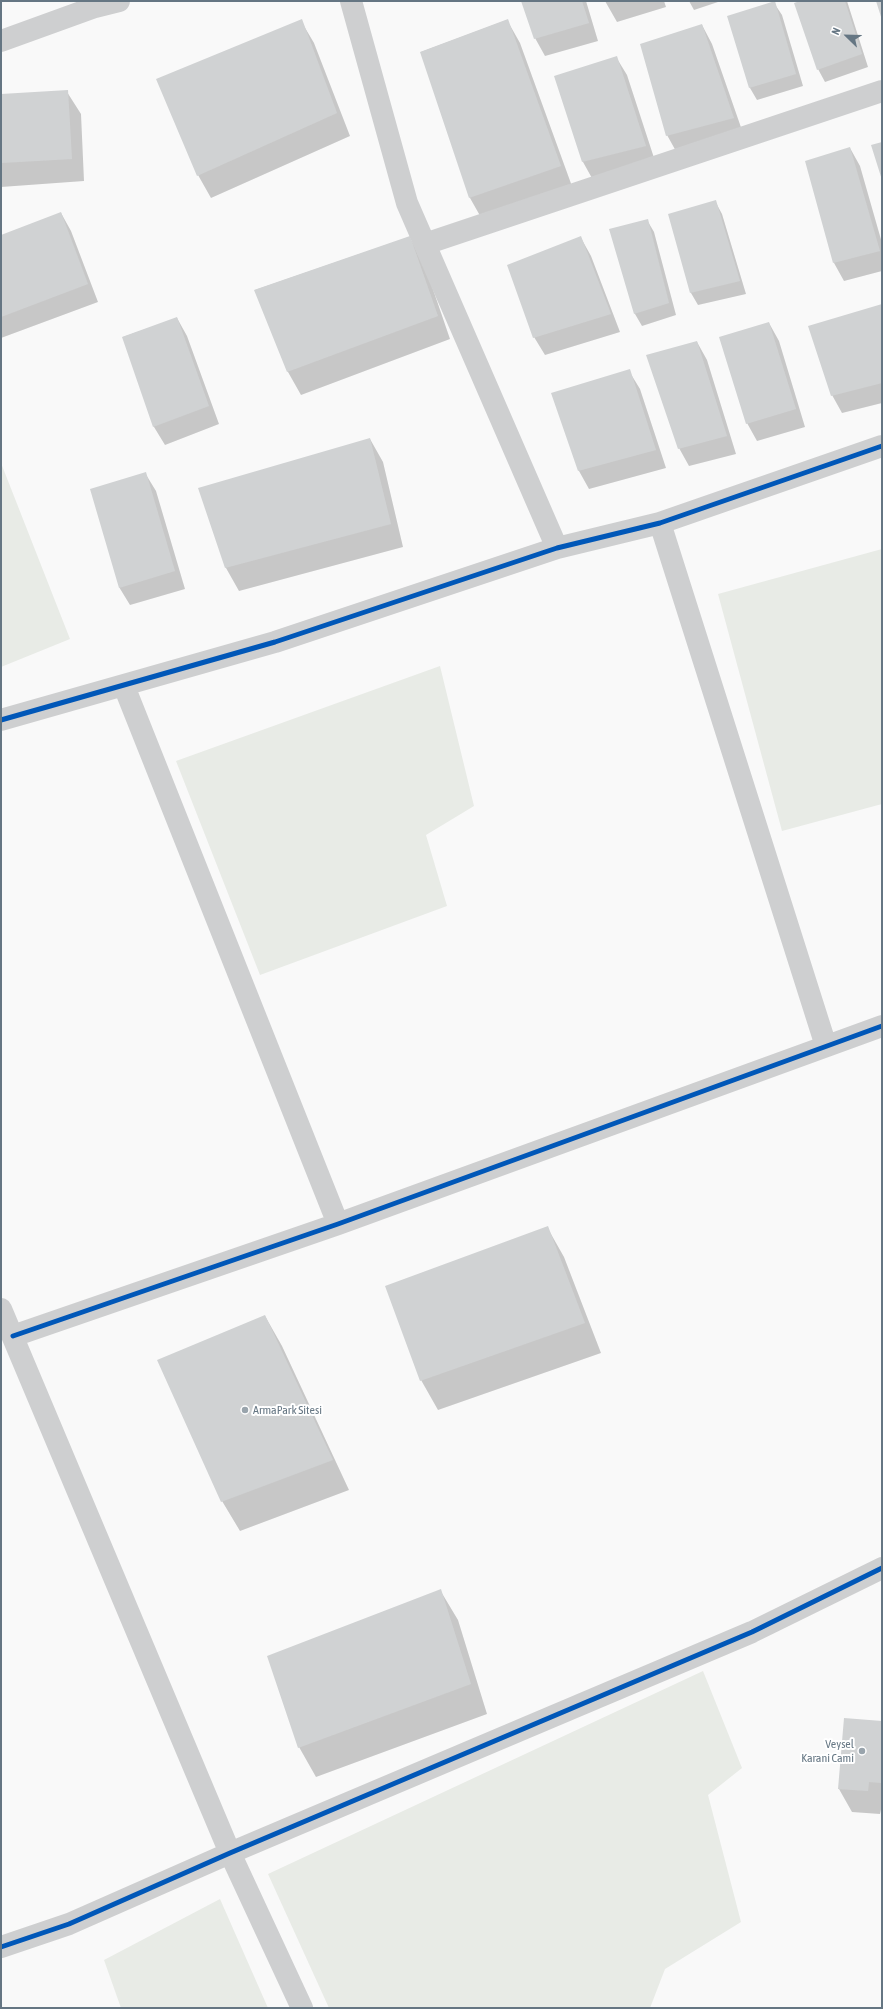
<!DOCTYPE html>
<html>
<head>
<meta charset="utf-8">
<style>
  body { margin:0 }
  #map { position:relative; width:883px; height:2009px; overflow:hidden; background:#f9f9f9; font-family:"Asap Condensed",sans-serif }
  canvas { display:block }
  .frame { position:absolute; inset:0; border:2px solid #657683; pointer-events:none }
  .north { position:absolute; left:827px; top:16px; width:40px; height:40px; -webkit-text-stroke:3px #fff; paint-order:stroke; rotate:293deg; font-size:11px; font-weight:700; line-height:16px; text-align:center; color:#657683 }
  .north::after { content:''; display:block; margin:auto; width:14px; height:18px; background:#657683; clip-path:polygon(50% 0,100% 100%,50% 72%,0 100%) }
</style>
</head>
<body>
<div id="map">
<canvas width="883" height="2009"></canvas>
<div class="frame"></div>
<div class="north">N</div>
</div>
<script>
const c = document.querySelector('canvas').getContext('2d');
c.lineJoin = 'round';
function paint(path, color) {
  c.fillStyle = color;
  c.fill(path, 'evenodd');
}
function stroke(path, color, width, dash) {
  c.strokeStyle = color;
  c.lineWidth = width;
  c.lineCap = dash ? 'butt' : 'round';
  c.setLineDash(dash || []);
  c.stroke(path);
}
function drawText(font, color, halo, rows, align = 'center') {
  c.font = font + ' "Asap Condensed",sans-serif';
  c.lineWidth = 4;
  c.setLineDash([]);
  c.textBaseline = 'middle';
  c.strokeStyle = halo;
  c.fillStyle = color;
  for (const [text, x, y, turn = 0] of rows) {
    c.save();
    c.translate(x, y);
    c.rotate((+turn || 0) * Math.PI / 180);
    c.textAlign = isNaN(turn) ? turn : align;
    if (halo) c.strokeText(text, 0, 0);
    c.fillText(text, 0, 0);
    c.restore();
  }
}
paint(new Path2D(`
  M1 463 70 639 1 667Z
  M882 549V804L782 831 718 594Z
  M440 666 474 806 426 835 447 906 260 975 176 761Z
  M703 1671 742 1768 708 1795 741 1922 665 1969 650 2008H329L268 1874Z
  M220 1899 268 2008H121L104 1960Z`), '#e8ebe6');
paint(new Path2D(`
  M522 1H586L598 41 545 56 535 38Z
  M605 1H664L666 7 617 22Z
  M689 1H721L694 10Z
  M803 1H847L868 67 825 82 818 69Z
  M774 3 782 15 803 86 757 100 750 88 729 17Z
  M507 20 520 43 573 189 483 221 470 198 421 52Z
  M301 21 314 43 350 136 211 198 198 175Z
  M702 25 712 44 744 136 677 153 667 135Z
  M616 57 627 75 656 164 593 180 583 162 555 77Z
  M67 92 81 114 84 181 1 187V95Z
  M850 148 860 166 882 243V271L844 281 834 263 806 162Z
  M715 201 722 214 746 294 698 305 691 293 669 215Z
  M61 213 71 231 98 302 1 338V236Z
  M647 220 654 232 676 315 642 326 635 314 610 230Z
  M409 237 423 260 450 339 301 395 288 372 255 290Z
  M581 238 591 256 620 332 545 355 534 337Z
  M882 305V403L842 413 832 395Z
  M177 318 187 336 219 424 165 445 154 427 123 337Z
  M769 323 779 341 805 427 757 441 747 423Z
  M697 342 707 360 736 454 689 466 679 448Z
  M629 371 640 389 666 468 589 489 579 471 552 394Z
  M370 439 383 462 403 547 239 591 226 568 199 489Z
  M145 473 156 491 185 589 130 605 119 587Z
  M547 1227 564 1257 601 1353 438 1410 421 1380Z
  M265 1316 282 1346 349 1490 240 1531 222 1501Z
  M440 1590 458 1620 487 1714 316 1777 299 1747Z
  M882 1722V1805L880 1814 852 1812 839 1789Z`), '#0003');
paint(new Path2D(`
  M521 1H582L589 23 534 39Z
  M775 1 796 74 749 88 727 16Z
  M800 1H845L862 54 817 70 794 3Z
  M876 1H882V20Z
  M302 19 337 113 197 176 156 79Z
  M508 19 561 166 469 198 420 52Z
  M702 24 734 118 666 136 640 44Z
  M617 56 646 146 582 162 554 76Z
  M68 90 72 159 1 163V94Z
  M882 142V180L871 145Z
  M850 147 880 251 833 263 805 161Z
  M716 200 740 281 690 293 668 214Z
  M61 212 88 284 1 317V235Z
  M648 219 669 303 634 314 609 229Z
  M410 236 438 316 287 372 254 290Z
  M581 236 611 314 533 338 507 265Z
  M882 304V383L831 396 808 326Z
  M177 317 209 406 153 427 122 337Z
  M769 322 796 409 746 424 719 337Z
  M697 341 727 436 678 449 646 355Z
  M630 369 656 450 578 471 551 393Z
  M370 438 391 524 225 568 198 488Z
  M146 472 175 571 119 588 90 489Z
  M548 1226 585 1323 420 1381 385 1286Z
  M265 1315 333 1460 221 1502 157 1360Z
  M441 1589 471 1684 298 1748 267 1656Z
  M844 1718 882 1721V1783L869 1782 868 1791 838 1789Z`), '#d0d2d3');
stroke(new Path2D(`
  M351 1 407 203 557 548
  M1 41 95 7 119 1
  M425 244 882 91
  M660 523 826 1046
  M124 686 338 1224
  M1 720 275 642 557 548 660 523 882 446
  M1 1309 230 1853 302 2008
  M13 1336 338 1224 882 1026
  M1 1947 69 1924 230 1853 752 1632 882 1568`), '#cecfd0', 22);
stroke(new Path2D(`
  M1 720 275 642 557 548 660 523 882 446
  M13 1336 338 1224 882 1026
  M1 1947 69 1924 230 1853 752 1632 882 1568`), '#0057b8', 5);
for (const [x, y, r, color] of [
  [245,1410,4,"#99a4ac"],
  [862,1751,4,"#99a4ac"]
]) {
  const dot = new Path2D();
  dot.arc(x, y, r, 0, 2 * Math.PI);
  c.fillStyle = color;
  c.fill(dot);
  stroke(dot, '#fff', 1.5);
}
drawText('12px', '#657683', '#fff', [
  ["ArmaPark Sitesi",253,1410],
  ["Veysel",854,1744,"right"],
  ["Karani Cami",854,1758,"right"]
], 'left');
</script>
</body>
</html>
